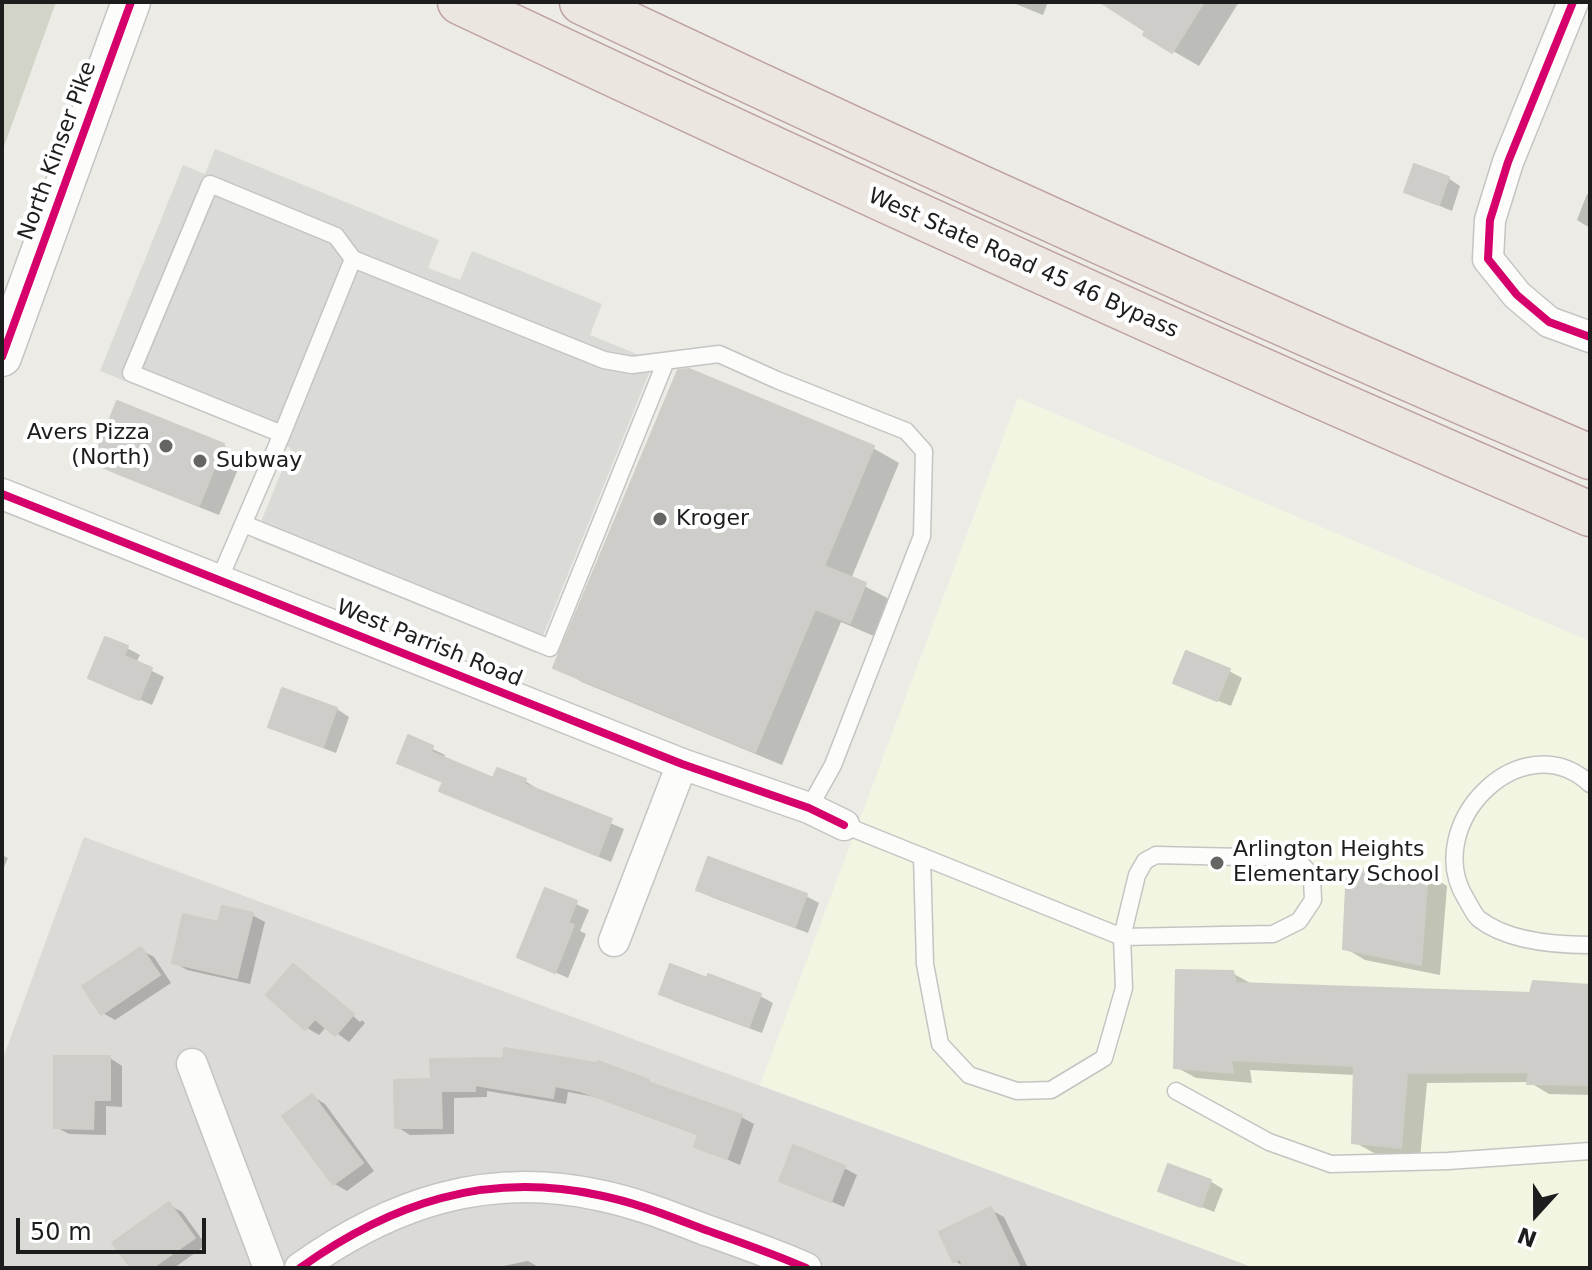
<!DOCTYPE html>
<html>
<head>
<meta charset="utf-8">
<style>
  body { margin:0 }
  #map { position:relative; width:1592px; height:1270px; overflow:hidden; background:#ecebe6; font-family:"DejaVu Sans",sans-serif }
  canvas { display:block }
  .frame { position:absolute; inset:0; border:4px solid #1d1d1d; pointer-events:none }
  .north { position:absolute; left:1496px; top:1174px; width:80px; height:80px; -webkit-text-stroke:6px #fff; paint-order:stroke; rotate:201deg; font-size:22px; font-weight:700; line-height:32px; text-align:center; color:#1d1d1d }
  .north::after { content:''; display:block; margin:auto; width:28px; height:36px; background:#1d1d1d; clip-path:polygon(50% 0,100% 100%,50% 72%,0 100%) }
  .scale { position:absolute; left:16px; top:1218px; width:190px; height:36px; box-sizing:border-box; border:4px solid #1d1d1d; border-top:0; padding-left:10px; font-size:24px; line-height:28px; white-space:nowrap; color:#1d1d1d; -webkit-text-stroke:6px #fff; paint-order:stroke }
</style>
</head>
<body>
<div id="map">
<canvas width="1592" height="1270"></canvas>
<div class="frame"></div>
<div class="north">N</div>
<div class="scale">50 m</div>
</div>
<script>
const c = document.querySelector('canvas').getContext('2d');
c.lineJoin = 'round';
function paint(path, color) {
  c.fillStyle = color;
  c.fill(path, 'evenodd');
}
function stroke(path, color, width, dash) {
  c.strokeStyle = color;
  c.lineWidth = width;
  c.lineCap = dash ? 'butt' : 'round';
  c.setLineDash(dash || []);
  c.stroke(path);
}
function drawText(font, color, halo, rows, align = 'center') {
  c.font = font + ' "DejaVu Sans",sans-serif';
  c.lineWidth = 8;
  c.setLineDash([]);
  c.textBaseline = 'middle';
  c.strokeStyle = halo;
  c.fillStyle = color;
  for (const [text, x, y, turn = 0] of rows) {
    c.save();
    c.translate(x, y);
    c.rotate((+turn || 0) * Math.PI / 180);
    c.textAlign = isNaN(turn) ? turn : align;
    if (halo) c.strokeText(text, 0, 0);
    c.fillText(text, 0, 0);
    c.restore();
  }
}
paint(new Path2D(`
  M84 837 1255 1268H2V1061Z`), '#dbdad7');
paint(new Path2D(`
  M1018 398 1590 641V1268H1255L760 1085Z`), '#f2f5e1');
paint(new Path2D(`
  M2 2H56L2 152Z`), '#d3d4c8');
paint(new Path2D(`
  M215 149 439 240 428 268 460 280 472 251 602 304 590 335 654 361 536 653 254 539 291 448 100 371 183 165 205 174Z`), '#dadad7');
paint(new Path2D(`
  M1011 2H1048L1043 15Z
  M1103 2H1239L1199 66 1173 51 1148 30Z
  M1448 178 1460 186 1452 211 1406 192Z
  M1587 194 1590 196V228L1577 220Z
  M688 371 873 448 899 463 851 579 891 600 876 637 841 622 782 765 582 682 556 667Z
  M223 445 243 457 219 515 114 473 95 462Z
  M127 648 140 655 136 663 164 677 152 705 90 677Z
  M1229 671 1242 678 1231 706 1189 689Z
  M283 690 337 709 349 717 336 753 283 733 270 726Z
  M409 738 445 755 443 760 494 780 525 781 538 789 536 791 624 829 611 862 455 797 445 783 399 763Z
  M2 855 8 858 2 872Z
  M1427 874 1447 886 1440 975 1365 960 1345 948Z
  M698 889 806 896 819 903 808 933 711 897Z
  M546 890 589 910 580 931 586 934 568 978 519 956Z
  M252 915 265 922 250 984 187 970 174 962 220 924Z
  M141 950 154 957 171 983 115 1020 103 1013Z
  M293 967 306 974 360 1022 362 1020 365 1023 349 1042 327 1026 319 1035 307 1028Z
  M1232 973 1252 984 1531 995 1590 987V1095L1549 1094 1529 1082 1427 1083 1420 1158 1374 1153 1354 1142 1355 1075 1250 1070 1252 1083 1196 1078 1176 1067Z
  M662 993 760 996 773 1003 762 1033 674 1001Z
  M110 1058 122 1066V1107L106 1106V1135L69 1134 56 1127Z
  M397 1082H648L659 1088 741 1117 754 1124 740 1165 696 1146 700 1136 595 1097 568 1092 566 1104 487 1091V1097L454 1098V1134L410 1135 397 1127Z
  M312 1096 325 1104 374 1171 347 1191 335 1184Z
  M844 1168 857 1175 844 1207 781 1180Z
  M1210 1181 1223 1189 1214 1212 1160 1190Z
  M169 1205 182 1212 206 1245 174 1268H133Z
  M991 1210 1004 1217 1028 1268H966L955 1261Z
  M528 1261 540 1268H493Z`), '#0003');
const building = new Path2D(`
  M1100 2H1204L1172 53 1143 35 1145 31Z
  M1414 164 1449 177 1439 205 1404 192Z
  M689 369 874 446 824 566 866 583 850 623 815 609 755 752 553 668 678 370Z
  M117 401 224 444 199 506 92 463Z
  M105 637 128 646 124 656 152 668 139 700 88 678Z
  M1186 651 1230 669 1217 701 1173 683Z
  M282 688 337 708 323 747 268 727Z
  M408 735 433 746 431 752 493 778 497 768 526 779 524 784 612 819 598 856 439 791 443 782 397 763Z
  M708 857 807 894 795 927 696 890Z
  M1347 868 1428 872 1421 965 1343 949Z
  M545 888 577 901 568 923 574 925 555 973 517 957Z
  M222 906 253 913 237 978 172 963 183 914 218 922Z
  M141 947 160 975 101 1015 82 986Z
  M293 964 354 1014 335 1036 315 1019 305 1030 266 995Z
  M670 964 707 978 708 974 761 994 749 1027 659 994Z
  M1176 970 1233 971 1236 983 1530 993 1533 981 1590 985V1085L1527 1084 1529 1072 1407 1073 1401 1148 1352 1143 1354 1066 1231 1060 1233 1073 1174 1068Z
  M504 1048 597 1063 598 1061 649 1080 648 1082 742 1115 727 1159 694 1147 698 1134 580 1091 555 1086 553 1098 475 1085V1091H441L442 1128H395L394 1080 431 1079 430 1059 503 1058Z
  M54 1056H110V1100H94L93 1129 54 1128Z
  M312 1094 363 1163 333 1185 282 1116Z
  M793 1145 845 1166 831 1202 779 1181Z
  M1168 1164 1211 1180 1201 1207 1158 1191Z
  M169 1202 195 1238 152 1268H131L112 1243Z
  M991 1207 1020 1268H964L960 1259 953 1262 939 1232Z`);
paint(building, '#cecdc9');
stroke(building, '#cfcdc7', 2);
const service = new Path2D(`
  M282 434 353 259
  M244 524 550 648 666 361
  M219 580 282 434 131 373 210 184 336 236 353 259 604 360 632 365 719 354 777 380 906 431 924 451 922 536 833 765 809 808
  M1590 784C1522 721 1420 825 1466 899 1470 905 1474 915 1479 919 1507 941 1556 945 1590 945
  M844 825 1122 937 1124 988 1104 1058 1051 1090 1017 1091 969 1075 940 1044 925 964 922 856
  M1156 855 1285 858 1304 867 1312 876 1313 900 1299 921 1273 934 1122 937 1137 875 1145 861Z
  M1176 1091 1269 1142 1331 1164 1448 1161 1590 1151`);
const minor = new Path2D(`
  M1573 2 1508 162 1490 220 1488 259 1517 295 1549 322 1590 337
  M2 494 682 764 809 808 844 825
  M614 941 682 764
  M192 1064 269 1268
  M300 1268C391 1203 486 1171 598 1195 634 1202 669 1216 703 1229 737 1241 772 1253 806 1268`);
const tertiary = new Path2D(`
  M2 357 131 2`);
const trunk = new Path2D(`
  M460 2C834 179 1210 350 1590 514
  M582 2C915 160 1251 312 1590 457`);
stroke(service, '#c4c4c2', 19);
stroke(minor, '#c4c4c2', 33);
stroke(tertiary, '#c4c4c2', 41);
stroke(trunk, '#bfa0a2', 47);
stroke(service, '#fcfcfb', 16);
stroke(minor, '#fcfcfb', 30);
stroke(tertiary, '#fcfcfb', 38);
stroke(trunk, '#ece6e1', 44);
stroke(new Path2D(`
  M1573 2 1508 162 1490 220 1488 259 1517 295 1549 322 1590 337
  M2 357 131 2
  M2 494 682 764 809 808 844 825
  M300 1268C391 1203 486 1171 598 1195 634 1202 669 1216 703 1229 737 1241 772 1253 806 1268`), '#d6006c', 8);
for (const [x, y, r, color] of [
  [166,446,8,"#656563"],
  [200,461,8,"#656563"],
  [660,519,8,"#656563"],
  [1217,863,8,"#656563"]
]) {
  const dot = new Path2D();
  dot.arc(x, y, r, 0, 2 * Math.PI);
  c.fillStyle = color;
  c.fill(dot);
  stroke(dot, '#fff', 3);
}
drawText('22px', '#1d1d1d', '#fff', [
  ["North Kinser Pike",58,151,-70],
  ["West State Road 45 46 Bypass",1023,264,24],
  ["West Parrish Road",429,644,22]
]);
drawText('22px', '#1d1d1d', '#fff', [
  ["Avers Pizza",150,433,"right"],
  ["(North)",150,458,"right"],
  ["Subway",216,461],
  ["Kroger",676,519],
  ["Arlington Heights",1233,850],
  ["Elementary School",1233,875]
], 'left');
</script>
</body>
</html>
